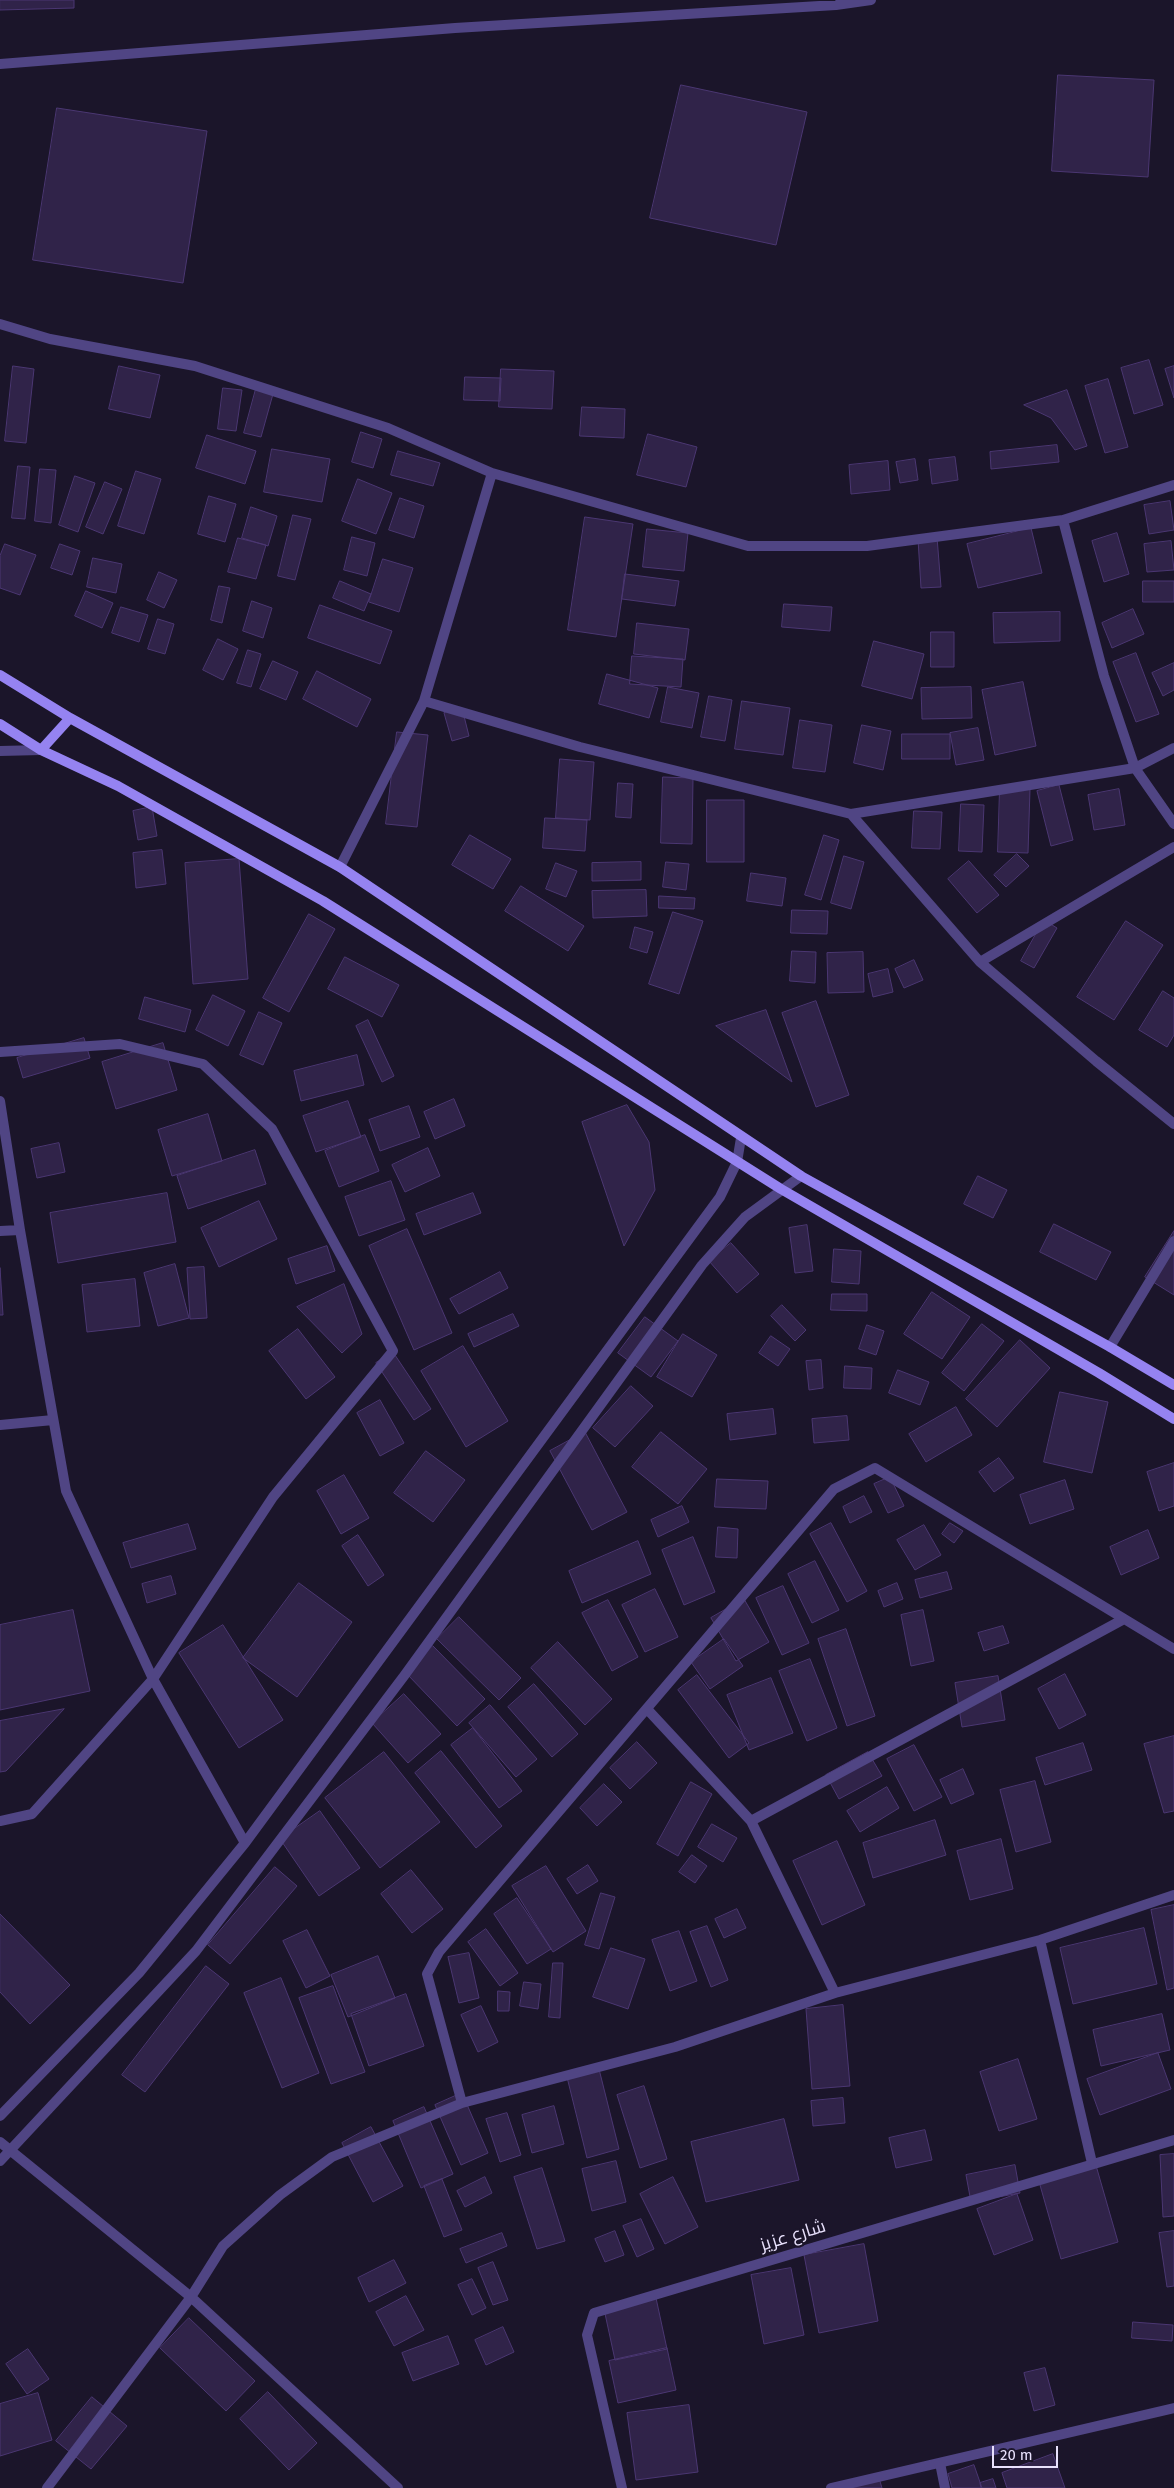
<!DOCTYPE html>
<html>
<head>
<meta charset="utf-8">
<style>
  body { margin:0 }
  #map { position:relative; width:1174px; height:2488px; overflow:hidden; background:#1b152a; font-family:"Fira Sans",sans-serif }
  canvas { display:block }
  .scale { position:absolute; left:992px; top:2446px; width:66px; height:22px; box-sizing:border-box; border:2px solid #e8e1fc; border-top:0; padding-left:6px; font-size:15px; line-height:18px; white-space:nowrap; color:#e8e1fc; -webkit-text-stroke:4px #1b152a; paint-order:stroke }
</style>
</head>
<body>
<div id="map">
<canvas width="1174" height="2488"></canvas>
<div class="scale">20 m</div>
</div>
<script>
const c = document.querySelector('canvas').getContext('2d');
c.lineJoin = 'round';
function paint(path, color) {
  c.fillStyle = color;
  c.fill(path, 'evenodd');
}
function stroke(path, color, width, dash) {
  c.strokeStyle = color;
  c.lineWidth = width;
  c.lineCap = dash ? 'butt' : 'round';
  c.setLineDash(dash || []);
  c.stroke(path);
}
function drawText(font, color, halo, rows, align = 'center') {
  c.font = font + ' "Fira Sans",Cairo,sans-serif';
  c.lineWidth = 4.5;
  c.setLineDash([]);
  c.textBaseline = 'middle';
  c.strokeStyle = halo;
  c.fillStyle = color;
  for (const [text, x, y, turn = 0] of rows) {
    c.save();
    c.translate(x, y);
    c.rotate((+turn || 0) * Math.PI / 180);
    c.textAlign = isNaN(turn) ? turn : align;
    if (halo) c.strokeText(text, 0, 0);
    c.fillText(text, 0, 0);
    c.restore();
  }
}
const building = new Path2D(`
  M0 0H74V8L0 10Z
  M1058 75 1154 80 1148 177 1052 171Z
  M681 85 807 112 776 245 650 218Z
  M57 108 207 131 183 283 33 260Z
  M1149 360 1163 405 1134 414 1121 368Z
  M13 366 34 369 26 443 5 441Z
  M119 366 160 375 150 418 109 409Z
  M1174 366V398L1165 369Z
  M501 369 554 371 552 409 499 407Z
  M465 377 501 378 500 401 464 400Z
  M1108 379 1128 447 1105 453 1085 386Z
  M223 388 242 390 236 431 218 429Z
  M256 389 273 394 261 437 244 433Z
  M1067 390 1087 446 1075 450 1051 418 1024 405Z
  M582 407 625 409 624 438 580 436Z
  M361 432 382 439 373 468 352 462Z
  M648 434 697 447 686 487 637 475Z
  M207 435 256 451 245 484 196 468Z
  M1057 445 1059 462 991 469 990 452Z
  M272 449 330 459 322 502 264 492Z
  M398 451 440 463 433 486 391 475Z
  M955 457 958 480 932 484 929 460Z
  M915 459 918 480 900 483 896 462Z
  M888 461 890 490 851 494 849 465Z
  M18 466 30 467 25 519 12 518Z
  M40 469 56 470 51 523 35 521Z
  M136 471 161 479 144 534 118 526Z
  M75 476 95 483 78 532 59 525Z
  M358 479 392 493 376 534 342 521Z
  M105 482 122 489 103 534 86 527Z
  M209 496 236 504 225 542 198 534Z
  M400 498 424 506 414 538 389 530Z
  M1170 501 1174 530 1149 534 1144 505Z
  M251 507 277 516 268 546 242 538Z
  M293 515 311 519 295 580 278 576Z
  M585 517 633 524 616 637 568 630Z
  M1031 528 1042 573 978 588 967 544Z
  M647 529 688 533 684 571 643 567Z
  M1117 533 1129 574 1104 582 1092 541Z
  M352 537 375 543 367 576 344 570Z
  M937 537 941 587 921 588 918 539Z
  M238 538 266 545 256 579 228 572Z
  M1171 541 1174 570 1147 572 1144 544Z
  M5 544 36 555 20 595 0 588V556Z
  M60 544 80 551 72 575 51 568Z
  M93 558 122 564 116 593 87 587Z
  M383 559 413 568 399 612 369 602Z
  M159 572 177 580 164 608 147 600Z
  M625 574 679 581 675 606 622 599Z
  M340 581 371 594 364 611 333 598Z
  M1143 581H1174V602H1143Z
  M219 586 230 588 222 623 211 620Z
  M86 591 113 603 102 628 75 616Z
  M252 601 272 608 263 638 243 631Z
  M784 604 832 607 830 631 782 627Z
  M320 605 392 631 380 664 308 638Z
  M121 607 148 615 139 642 112 633Z
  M1133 609 1144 634 1112 648 1102 623Z
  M1060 612V641L994 643 993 613Z
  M158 619 174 624 165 654 148 649Z
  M637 623 689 629 685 660 634 654Z
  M931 632H954V667H931Z
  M218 639 238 649 223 680 203 670Z
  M874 641 924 654 912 699 862 686Z
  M248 650 261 654 251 687 237 683Z
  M1136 653 1159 714 1136 722 1113 662Z
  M632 656 683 659 681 687 630 684Z
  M273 661 298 672 286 700 260 689Z
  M1174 663V690L1163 696 1152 673Z
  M317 671 371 699 357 727 303 699Z
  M607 674 658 688 649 718 599 704Z
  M1023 682 1036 746 995 755 982 690Z
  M668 687 699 693 692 728 661 722Z
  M971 687 972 718 922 719 921 688Z
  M709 696 732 700 725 741 701 737Z
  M742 701 790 708 783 755 735 749Z
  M462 708 469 736 452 741 444 713Z
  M800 720 832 725 825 772 793 768Z
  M862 725 891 731 883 770 854 763Z
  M978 728 984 760 956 765 950 733Z
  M397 732 428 735 417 827 386 824Z
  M902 734H950V759H902Z
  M560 759 594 762 590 820 556 818Z
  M663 777 693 778 692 844 661 843Z
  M618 783 633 784 631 818 616 817Z
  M1059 785 1073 840 1051 846 1037 791Z
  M1000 788 1030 789 1028 853 998 852Z
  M1119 789 1125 825 1094 830 1088 795Z
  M707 800H744V862H707Z
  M961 804 984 805 982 852 959 851Z
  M152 807 157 836 138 840 133 811Z
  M914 811 942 812 940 849 912 848Z
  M545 818 587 820 585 851 543 848Z
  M470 835 511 859 493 889 452 865Z
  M824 835 839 840 821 900 805 895Z
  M162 850 166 884 136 888 133 853Z
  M1017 854 1029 866 1006 887 994 875Z
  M844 856 864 862 851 909 831 903Z
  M239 859 248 979 193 984 185 863Z
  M969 861 999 895 977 913 948 879Z
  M641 862V880L592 881V863Z
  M666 862 689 864 686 890 663 887Z
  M556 863 577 871 566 897 546 889Z
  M751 873 786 878 782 906 747 901Z
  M521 886 584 926 568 951 505 911Z
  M646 890 647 916 593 918 592 891Z
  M659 896 695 898 694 909 659 908Z
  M792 910 828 911 827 934 791 933Z
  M673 912 703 921 679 994 649 984Z
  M309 914 335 929 289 1012 263 998Z
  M1044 920 1057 928 1034 968 1021 961Z
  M1126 921 1163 945 1114 1020 1077 997Z
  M635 927 653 932 647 953 630 948Z
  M792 951 816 952 815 983 790 981Z
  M863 952 864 992 828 993 827 953Z
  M345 957 399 985 382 1017 328 989Z
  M914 960 923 980 904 988 895 969Z
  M888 969 893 992 873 997 868 974Z
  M1163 991 1174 998V1035L1167 1047 1139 1030Z
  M213 995 245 1011 228 1046 196 1030Z
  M145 997 191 1010 185 1032 139 1019Z
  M816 1001 849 1095 816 1107 782 1013Z
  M766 1010 792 1082 716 1026Z
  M259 1012 282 1023 263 1065 240 1055Z
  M368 1020 394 1076 382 1082 356 1026Z
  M84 1038 90 1058 23 1078 17 1058Z
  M163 1043 177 1090 116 1109 102 1062Z
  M357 1055 364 1085 301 1101 294 1071Z
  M454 1099 465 1126 435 1139 424 1112Z
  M348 1101 361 1137 316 1152 303 1116Z
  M627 1105 649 1142 655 1190 624 1246 582 1122Z
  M409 1106 420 1137 380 1151 369 1120Z
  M208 1114 222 1161 172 1176 158 1130Z
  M365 1135 379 1171 339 1187 325 1151Z
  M59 1143 65 1172 37 1178 31 1149Z
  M428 1148 440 1176 405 1192 392 1165Z
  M255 1150 266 1184 188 1209 177 1176Z
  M978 1176 1007 1190 993 1218 964 1204Z
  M391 1181 405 1220 359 1236 345 1197Z
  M167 1193 176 1242 58 1263 50 1213Z
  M473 1193 481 1213 424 1235 416 1214Z
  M259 1201 277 1239 219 1267 201 1228Z
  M1054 1224 1111 1252 1096 1280 1040 1252Z
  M807 1225 813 1271 795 1273 789 1228Z
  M407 1229 452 1333 414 1350 369 1246Z
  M1174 1231V1295L1145 1277Z
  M731 1243 759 1274 737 1293 709 1261Z
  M327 1246 335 1271 296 1284 288 1259Z
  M834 1249 861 1251 859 1284 832 1282Z
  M175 1264 189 1318 158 1326 144 1273Z
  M204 1267 207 1318 190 1319 187 1268Z
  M0 1268 3 1315H0Z
  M500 1272 508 1288 459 1314 450 1299Z
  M135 1279 140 1326 87 1332 82 1285Z
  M344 1284 362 1334 342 1353 297 1307Z
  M932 1292 970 1317 942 1359 904 1334Z
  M832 1294H867V1311L831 1310Z
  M782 1305 806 1330 795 1341 771 1316Z
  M513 1314 519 1326 474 1347 468 1334Z
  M645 1317 678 1341 651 1377 618 1353Z
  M982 1324 1004 1341 964 1391 942 1373Z
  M867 1325 884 1331 876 1355 859 1349Z
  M298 1329 335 1377 306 1399 269 1351Z
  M683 1334 717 1355 692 1397 657 1377Z
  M771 1336 790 1349 778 1366 759 1353Z
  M1020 1340 1050 1368 997 1427 966 1399Z
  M463 1346 508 1421 466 1447 421 1371Z
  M393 1352 431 1409 414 1420 376 1363Z
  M821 1360 823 1388 809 1390 806 1361Z
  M845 1366 872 1368 871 1389 844 1388Z
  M898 1370 929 1382 920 1405 889 1393Z
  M631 1386 653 1406 615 1447 593 1428Z
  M1060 1392 1108 1402 1092 1473 1044 1462Z
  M380 1400 404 1443 380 1456 357 1413Z
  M956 1407 972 1435 926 1462 909 1434Z
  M773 1409 776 1434 730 1440 727 1414Z
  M847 1416 849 1440 814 1443 812 1419Z
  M585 1432 627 1512 592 1530 550 1451Z
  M661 1432 707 1469 678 1504 632 1467Z
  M426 1451 465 1480 433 1522 394 1493Z
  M999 1458 1014 1478 994 1492 979 1472Z
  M1174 1463V1506L1159 1511 1147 1472Z
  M344 1475 369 1518 341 1534 317 1491Z
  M890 1477 904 1506 888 1513 874 1484Z
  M717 1479 768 1481 766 1509 715 1507Z
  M1065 1480 1074 1509 1030 1524 1020 1495Z
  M864 1496 872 1512 850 1523 843 1507Z
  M682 1506 689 1522 658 1537 651 1520Z
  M831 1523 867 1591 847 1602 810 1534Z
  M950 1523 963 1531 954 1543 942 1534Z
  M188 1524 196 1549 131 1568 123 1543Z
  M924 1525 941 1555 915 1570 897 1540Z
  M718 1527 738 1529 737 1558 716 1557Z
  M1148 1530 1159 1558 1121 1575 1110 1547Z
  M358 1535 384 1575 368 1586 342 1546Z
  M693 1537 715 1592 684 1605 662 1550Z
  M638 1541 651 1574 582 1603 569 1571Z
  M815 1561 839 1610 812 1623 788 1574Z
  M947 1572 952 1589 920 1598 915 1580Z
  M171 1576 176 1594 147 1603 142 1584Z
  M299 1583 352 1622 297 1697 243 1658Z
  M897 1583 903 1599 884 1607 878 1591Z
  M783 1586 809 1643 782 1655 756 1598Z
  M655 1589 678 1637 645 1652 622 1605Z
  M744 1599 769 1642 736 1661 711 1618Z
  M608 1600 638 1657 612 1671 582 1613Z
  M73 1610 90 1691 0 1710V1625Z
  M923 1610 934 1661 911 1666 901 1615Z
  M459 1617 521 1678 499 1700 437 1639Z
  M223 1625 283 1720 239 1748 179 1653Z
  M1003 1626 1009 1643 984 1651 978 1633Z
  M846 1629 875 1716 847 1726 818 1639Z
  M724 1639 743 1666 710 1689 691 1662Z
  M558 1642 612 1699 585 1725 531 1668Z
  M433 1646 485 1699 457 1726 406 1673Z
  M810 1659 837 1728 807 1741 779 1671Z
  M1065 1674 1086 1715 1059 1729 1038 1689Z
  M697 1675 749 1743 729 1758 678 1690Z
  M998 1676 1005 1720 962 1727 955 1683Z
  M771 1678 793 1733 749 1750 727 1695Z
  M534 1684 578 1734 552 1757 508 1707Z
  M404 1694 441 1734 408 1763 372 1723Z
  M490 1705 537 1759 516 1777 469 1723Z
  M64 1709 6 1771 0 1772V1721Z
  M473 1728 522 1791 499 1808 451 1745Z
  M1174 1736V1811L1164 1813 1144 1744Z
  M637 1742 657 1763 630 1789 610 1768Z
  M1083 1743 1092 1770 1045 1785 1036 1758Z
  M914 1745 942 1797 914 1811 887 1759Z
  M441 1751 502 1826 476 1848 415 1773Z
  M384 1752 440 1822 380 1868 325 1798Z
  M868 1752 882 1776 839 1799 826 1775Z
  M963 1769 974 1794 951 1804 940 1780Z
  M1035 1781 1051 1842 1016 1852 1000 1790Z
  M691 1782 712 1794 678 1856 657 1844Z
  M604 1784 622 1802 597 1826 580 1808Z
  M887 1787 899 1808 860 1832 847 1811Z
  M320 1811 360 1868 319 1896 280 1839Z
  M935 1820 946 1855 873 1878 863 1843Z
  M712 1824 737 1838 723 1862 698 1847Z
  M1001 1839 1013 1889 970 1900 957 1851Z
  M837 1841 865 1905 822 1925 793 1861Z
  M692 1855 707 1866 695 1883 679 1872Z
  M588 1865 598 1881 577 1894 567 1879Z
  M546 1866 586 1931 553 1952 512 1886Z
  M275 1867 297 1886 230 1964 208 1945Z
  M411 1870 443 1909 412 1933 381 1894Z
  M601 1893 615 1897 599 1949 585 1945Z
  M517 1898 551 1949 527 1964 494 1914Z
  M1174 1905V1988L1167 1990 1151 1910Z
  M737 1909 746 1928 724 1938 715 1919Z
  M0 1914 70 1985 30 2024 0 1992Z
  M707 1926 728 1980 711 1987 690 1932Z
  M1144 1928 1157 1984 1073 2004 1060 1948Z
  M486 1929 518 1973 500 1986 468 1942Z
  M307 1930 330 1976 306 1988 283 1941Z
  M679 1931 697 1981 670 1991 652 1940Z
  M611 1948 645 1959 628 2009 593 1997Z
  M469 1953 479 1998 459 2003 448 1957Z
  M378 1956 395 1998 348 2017 331 1975Z
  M553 1963H563L560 2018 549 2017Z
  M206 1966 229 1984 145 2092 122 2075Z
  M281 1978 319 2073 282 2088 244 1993Z
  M524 1982 541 1984 538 2009 520 2006Z
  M333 1986 365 2072 331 2084 299 1998Z
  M498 1991 510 1992 509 2011H498Z
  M406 1994 424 2046 369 2066 351 2014Z
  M843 2005 850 2086 812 2089 806 2009Z
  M481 2006 498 2042 478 2052 461 2015Z
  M1162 2014 1170 2050 1101 2066 1093 2030Z
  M1158 2053 1171 2089 1100 2115 1087 2079Z
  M1018 2059 1037 2119 999 2131 980 2072Z
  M598 2065 619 2149 587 2158 566 2073Z
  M644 2086 667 2159 640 2168 617 2095Z
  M462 2093 488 2153 461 2165 435 2105Z
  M843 2098 845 2123 813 2126 811 2101Z
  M554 2106 564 2144 532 2153 522 2115Z
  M424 2107 453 2174 421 2188 393 2121Z
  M507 2113 521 2155 500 2162 486 2119Z
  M784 2119 799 2180 706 2202 691 2142Z
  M371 2127 403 2186 373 2202 342 2143Z
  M925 2130 932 2160 896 2168 889 2138Z
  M1174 2154V2216L1163 2217 1160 2155Z
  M616 2161 626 2202 592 2211 582 2169Z
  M1095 2162 1118 2242 1061 2259 1038 2178Z
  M1015 2165 1020 2193 971 2202 966 2175Z
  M542 2168 565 2241 537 2249 514 2177Z
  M485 2177 492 2193 465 2207 457 2191Z
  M673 2177 698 2227 665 2244 640 2194Z
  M442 2179 462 2230 444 2237 424 2186Z
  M1017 2194 1033 2240 994 2255 977 2209Z
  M641 2219 654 2249 637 2257 623 2226Z
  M615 2231 624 2255 605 2262 595 2239Z
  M1174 2231V2286L1167 2287 1159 2233Z
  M502 2233 507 2246 466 2263 460 2249Z
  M864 2244 878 2321 819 2333 804 2255Z
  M394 2260 406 2283 369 2302 358 2278Z
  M493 2262 508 2300 493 2305 478 2268Z
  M791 2268 804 2335 764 2344 751 2275Z
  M472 2279 486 2308 472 2315 458 2285Z
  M406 2296 424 2330 394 2346 376 2312Z
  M656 2298 667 2349 615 2360 604 2309Z
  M189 2318 255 2381 226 2411 160 2348Z
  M1133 2322 1173 2325 1172 2341 1132 2338Z
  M503 2327 514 2352 486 2365 475 2340Z
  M448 2336 459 2364 413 2381 402 2353Z
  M667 2348 676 2390 618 2403 609 2361Z
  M28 2349 49 2379 27 2394 6 2364Z
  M1045 2368 1055 2405 1034 2411 1024 2373Z
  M268 2392 317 2443 289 2470 240 2419Z
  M38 2393 52 2440 0 2456V2404Z
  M92 2397 127 2426 91 2469 56 2441Z
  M689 2405 698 2472 636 2480 627 2413Z
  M1053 2454 1065 2488H1007L1002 2473Z
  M974 2465 982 2488H952L948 2474Z
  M879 2478 882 2488H845Z
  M993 2479 996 2488H981L980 2483Z`);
paint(building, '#302349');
stroke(building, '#4b3772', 1);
stroke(new Path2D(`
  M0 64 455 28 836 5 871 0
  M0 324 50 339 195 366 388 428 492 473 748 546H867L1063 520 1174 485
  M1063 520 1104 676 1135 768 1174 824
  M424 701 580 747 851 814 1135 768 1174 748
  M0 751 41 750
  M851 814 980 962 1096 1061 1174 1124
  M340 867 424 701 492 473
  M980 962 1174 847
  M0 1052 120 1044 203 1064 272 1129 393 1351 273 1497 153 1679 32 1814 0 1821
  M0 1101 20 1230 66 1491 153 1679 245 1843
  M0 1231 20 1230
  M1110 1347 1174 1241
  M0 1425 53 1420
  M647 1709 751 1821 835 1993
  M751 1821 1124 1619
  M1040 1940 1092 2163
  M462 2103 427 1974 439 1952 834 1489 875 1468 1174 1649
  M0 2116 139 1973 245 1843 720 1197 737 1162 741 1138
  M0 2142 191 2297 398 2488
  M0 2161 196 1951 404 1676 702 1265 745 1217 801 1176
  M940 2463 945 2488
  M47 2488 191 2297 223 2246 280 2195 332 2157 462 2103 675 2047 835 1993 1040 1940 1174 1895
  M622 2488 587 2335 594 2313 1174 2140
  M831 2488 1174 2408`), '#504584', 10);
stroke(new Path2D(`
  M0 675 70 718 340 867 801 1176 1110 1347 1174 1385
  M0 724 41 750 118 786 323 901 781 1189 1099 1373 1174 1419
  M41 750 70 718`), '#9583f1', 10);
drawText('18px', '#e8e1fc', '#1b152a', [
  ["شارع عزيز",793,2236,-17]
]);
</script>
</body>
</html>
